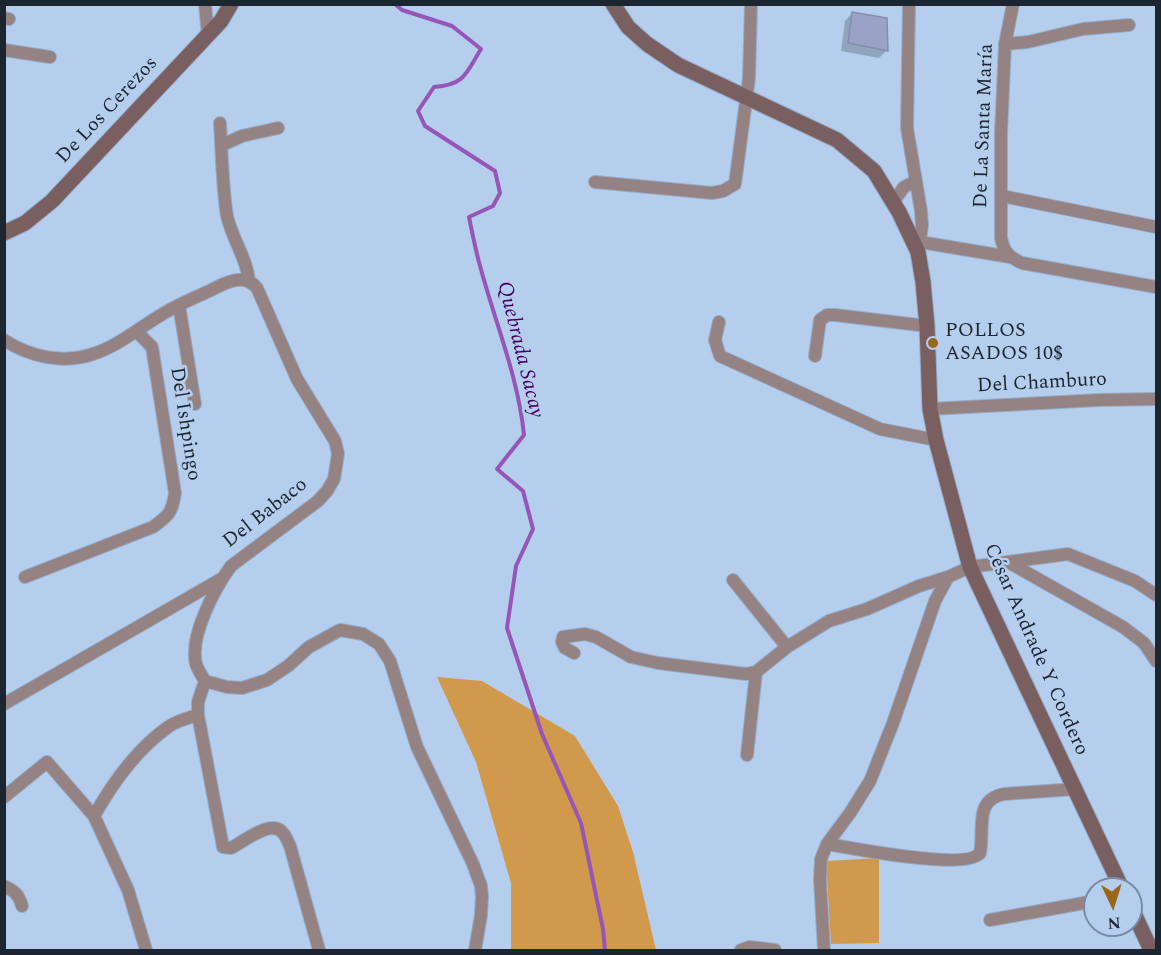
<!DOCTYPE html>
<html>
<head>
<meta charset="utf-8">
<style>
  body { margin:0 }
  #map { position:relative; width:1161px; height:955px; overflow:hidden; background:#b5ceed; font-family:Spectral,serif }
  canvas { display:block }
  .frame { position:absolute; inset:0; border:6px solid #1c2631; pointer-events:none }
  .north { position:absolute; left:1083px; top:877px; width:60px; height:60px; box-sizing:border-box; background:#b5ceed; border:2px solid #788ba2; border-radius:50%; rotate:176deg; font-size:16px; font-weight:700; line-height:24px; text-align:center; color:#1c2631 }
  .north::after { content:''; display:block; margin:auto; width:21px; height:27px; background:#98671a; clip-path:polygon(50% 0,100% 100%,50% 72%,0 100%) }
</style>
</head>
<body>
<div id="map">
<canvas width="1161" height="955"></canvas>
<div class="frame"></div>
<div class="north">N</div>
</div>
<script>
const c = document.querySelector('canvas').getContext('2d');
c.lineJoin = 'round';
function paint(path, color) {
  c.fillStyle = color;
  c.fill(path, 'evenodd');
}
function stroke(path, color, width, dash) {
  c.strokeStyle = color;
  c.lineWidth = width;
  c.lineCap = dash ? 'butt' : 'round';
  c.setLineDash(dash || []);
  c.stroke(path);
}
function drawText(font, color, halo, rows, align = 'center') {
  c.font = font + ' Spectral,serif';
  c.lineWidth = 5;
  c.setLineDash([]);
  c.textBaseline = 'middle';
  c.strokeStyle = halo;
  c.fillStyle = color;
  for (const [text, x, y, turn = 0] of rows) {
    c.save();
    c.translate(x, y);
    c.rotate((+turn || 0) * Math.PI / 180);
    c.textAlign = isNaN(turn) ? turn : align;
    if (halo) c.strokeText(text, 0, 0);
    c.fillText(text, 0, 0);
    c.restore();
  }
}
paint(new Path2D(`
  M437 677 482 681 575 736 618 806 633 852 656 950H511V883L476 762Z
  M879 858V943L831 944 826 861Z`), '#d1994b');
paint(new Path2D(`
  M852 13 887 50 879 58 841 51 845 21Z`), '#0003');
stroke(new Path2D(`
  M395 4 402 10 452 26 481 49C466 73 465 85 434 87L418 111 425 126 495 171 500 193 493 206 469 217C472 232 475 247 479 262 494 320 518 375 524 435L497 469 523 491 533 529 516 566 507 628 542 734 581 823 603 929 605 950`), '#9656b7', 4);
const building = new Path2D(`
  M852 12 887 18 888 51 848 43Z`);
paint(building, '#9aa3c5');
stroke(building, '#848dae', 1.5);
const street = new Path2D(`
  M205 4 208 36
  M909 4 907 128 921 211 922 226 918 252
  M1013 4 1005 44 1001 133V238C1004 252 1009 257 1022 263L1156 287
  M4 18 9 19
  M1005 44 1028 42 1083 29 1129 25
  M4 50 50 57
  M220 123C222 153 222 185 227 216 232 239 247 258 249 281
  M222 145 242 136 278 128
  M595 182 712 193 723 191 735 184 749 78 751 4
  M1002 196 1156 227
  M893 202 904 187 916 181
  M920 242 1010 257
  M179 305 195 404
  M719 322 715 340 720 356 880 429 936 440
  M4 340C30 357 63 364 93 354 118 346 139 328 161 315 175 306 192 299 207 292 216 288 226 281 237 280 245 279 252 282 257 288L297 379 335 441 338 454 334 479 327 491 318 501 231 566C215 588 189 636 196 664 198 670 202 676 205 681L227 687 242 688 267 680 288 666 309 647 340 630 363 634 379 644 390 661 417 747 473 864 481 886 482 897 481 915 475 950
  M815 356 820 320 827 315H835L927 326
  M930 409 1099 400 1156 399
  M1008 562 1123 627 1144 643 1156 661
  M25 577 153 527C169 515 172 513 175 493L152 347 137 332
  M733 580 787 647
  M574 653 565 648 562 642 563 637 585 634 596 637 631 657 658 663 746 674 756 672 787 647 829 621 867 609 919 586 948 577
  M205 681 198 702V715L223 847 231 848C243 842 272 818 283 833 286 836 288 842 290 846L319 950
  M4 704 221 579
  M747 755 756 672
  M4 797 47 762 94 816 128 890 146 950
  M94 816C112 784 137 749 168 727 176 721 188 718 198 715
  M827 844C852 848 966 871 980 853 985 830 973 800 1004 794L1076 789
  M4 886C15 891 19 895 22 906
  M990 920 1095 901
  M741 950 750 947 775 950
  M824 950 820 880 821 859 827 844 850 813 870 781 893 723 935 601 948 577 970 567 1068 554 1135 581 1156 595`);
const secondary = new Path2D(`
  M613 4 628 27 647 44 678 65 837 140 874 171 899 212 918 252 923 282 927 326 930 409 936 440 970 567 1122 889
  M4 233 25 223 52 201 221 21 231 4
  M1131 907 1151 950`);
stroke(street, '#96acc7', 14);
stroke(secondary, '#96acc7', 17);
stroke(street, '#958283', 12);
stroke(secondary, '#7a5f61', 15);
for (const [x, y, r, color] of [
  [933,343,6,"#98671a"]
]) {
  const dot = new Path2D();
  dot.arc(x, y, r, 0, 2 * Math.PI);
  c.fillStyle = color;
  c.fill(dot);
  stroke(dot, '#b5ceed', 2);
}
drawText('20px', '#1c2631', '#b5ceed', [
  ["De Los Cerezos",108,111,-47],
  ["De La Santa María",985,126,-88],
  ["Del Chamburo",1042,384,-3],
  ["Del Ishpingo",184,424,81],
  ["Del Babaco",266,514,-38],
  ["César Andrade Y Cordero",1035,650,66]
]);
drawText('20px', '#1c2631', '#b5ceed', [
  ["POLLOS",945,332],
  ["ASADOS 10$",945,355]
], 'left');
drawText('italic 21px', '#45005f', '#b5ceed', [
  ["Quebrada Sacay",519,350,76]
]);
</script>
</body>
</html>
